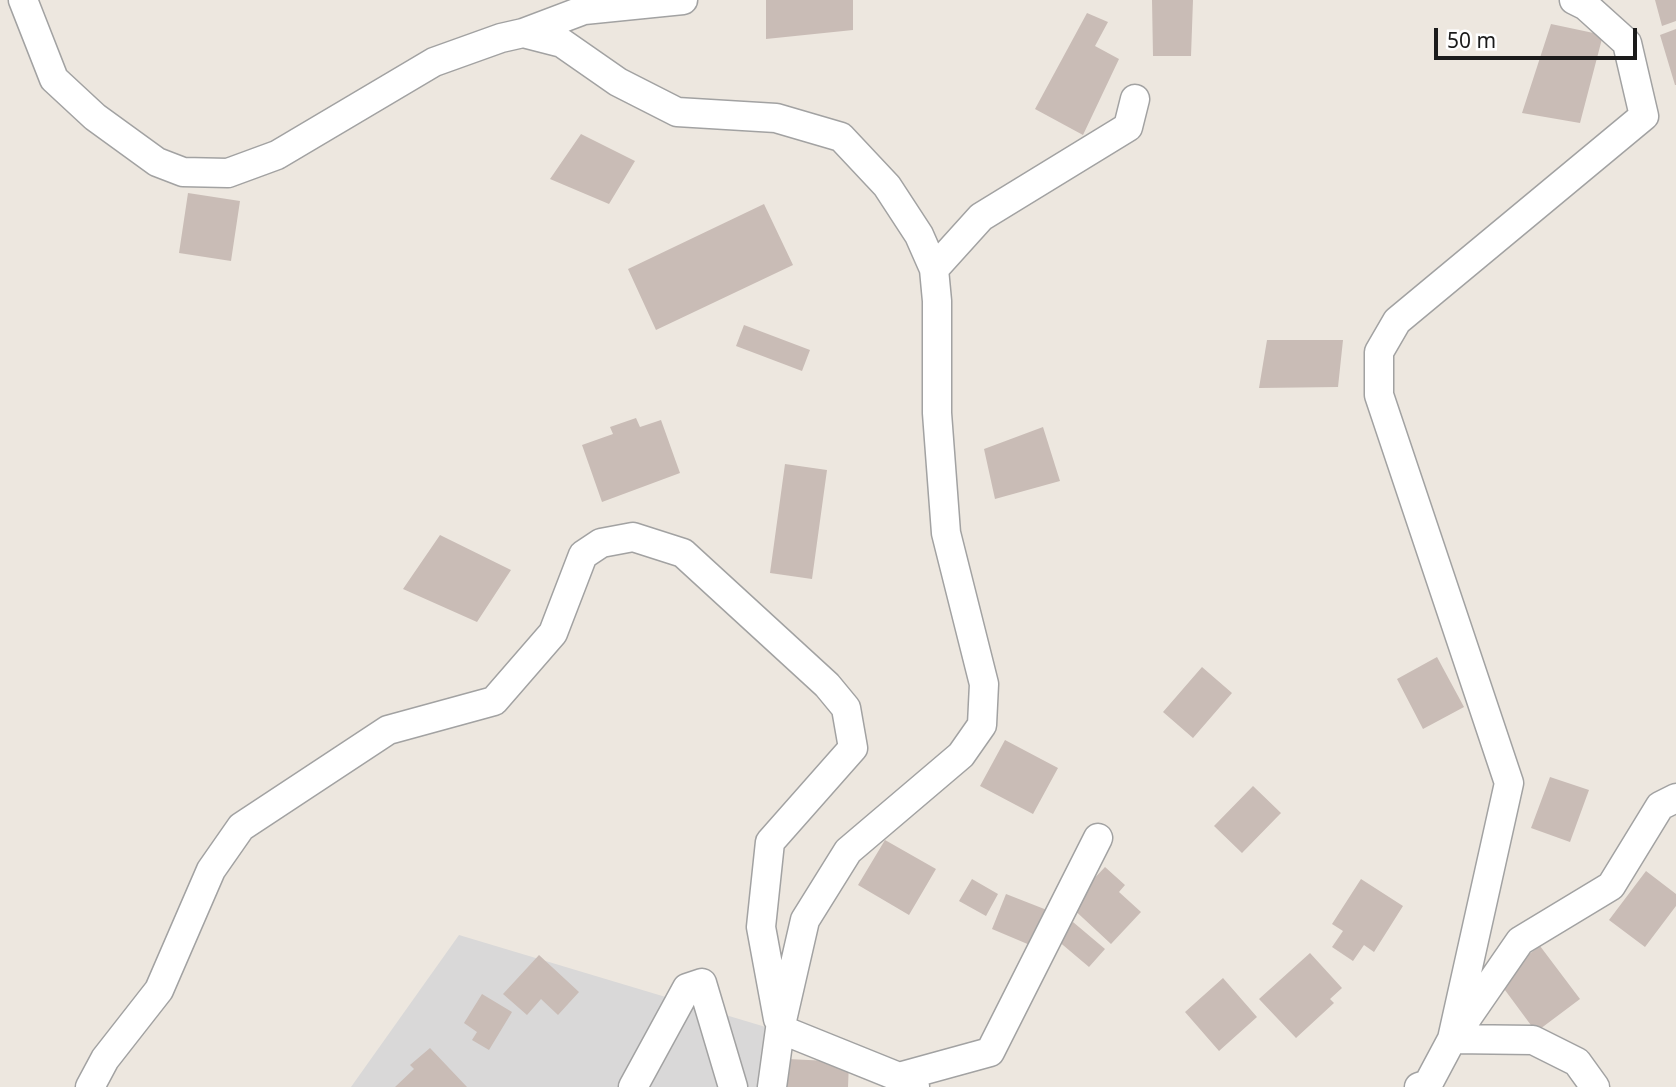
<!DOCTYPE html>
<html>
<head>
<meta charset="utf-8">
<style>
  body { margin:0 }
  #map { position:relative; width:1676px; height:1087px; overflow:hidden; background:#ede7df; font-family:"Noto Sans",sans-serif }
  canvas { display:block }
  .scale { position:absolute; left:1434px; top:28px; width:203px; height:32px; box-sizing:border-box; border:4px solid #1b1b1b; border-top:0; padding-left:9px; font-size:21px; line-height:24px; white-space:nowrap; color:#1b1b1b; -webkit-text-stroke:5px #fff; paint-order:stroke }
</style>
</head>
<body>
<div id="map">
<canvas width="1676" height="1087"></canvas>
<div class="scale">50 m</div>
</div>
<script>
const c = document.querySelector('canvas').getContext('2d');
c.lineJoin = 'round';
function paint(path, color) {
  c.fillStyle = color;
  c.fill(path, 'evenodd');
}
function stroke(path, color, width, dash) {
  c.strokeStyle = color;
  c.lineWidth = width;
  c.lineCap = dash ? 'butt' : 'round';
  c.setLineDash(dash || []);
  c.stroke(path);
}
paint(new Path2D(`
  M459 935 779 1031 791 1087H351Z`), '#d9d8d8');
paint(new Path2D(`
  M766 0H853V30L766 39Z
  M1152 0H1193L1191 56H1153Z
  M1655 0H1676V21L1662 26Z
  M1087 13 1108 22 1095 46 1119 59 1083 135 1035 109Z
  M1551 24 1603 35 1580 123 1522 113Z
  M1676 29V85H1675L1660 35Z
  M581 134 635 161 609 204 550 179Z
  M188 193 240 201 231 261 179 253Z
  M764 204 793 265 656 330 628 269Z
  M744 325 810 350 802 371 736 346Z
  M1267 340H1343L1338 387 1259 388Z
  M636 418 640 427 661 420 680 473 602 502 582 445 613 434 610 427Z
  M1043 427 1060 481 995 499 984 449Z
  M785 464 827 470 812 579 770 573Z
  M440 535 511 570 477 622 403 589Z
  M1437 657 1464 707 1423 729 1397 679Z
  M1202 667 1232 693 1193 738 1163 712Z
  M1005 740 1058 768 1033 814 980 786Z
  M1550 777 1589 790 1570 842 1531 828Z
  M1253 786 1281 813 1242 853 1214 826Z
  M885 840 936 869 909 915 858 885Z
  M1105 867 1125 885 1119 892 1141 912 1111 944 1069 905Z
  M1646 871 1676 894V906L1645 947 1609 920Z
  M972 879 998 894 986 916 959 901Z
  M1361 879 1403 906 1374 952 1364 945 1353 961 1332 947 1343 931 1332 924Z
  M1006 894 1052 912 1037 948 992 929Z
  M1073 922 1105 949 1089 967 1057 940Z
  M1540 946 1580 999 1536 1032 1502 986 1513 977 1508 970Z
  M1310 953 1342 988 1330 999 1334 1003 1296 1038 1259 999Z
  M539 955 579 992 558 1015 541 999 527 1015 503 994Z
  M1223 978 1257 1017 1219 1051 1185 1012Z
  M482 994 512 1012 489 1050 472 1040 477 1032 464 1023Z
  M430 1048 467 1087H395L414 1069 410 1065Z
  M788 1059 849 1062 848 1087H787Z`), '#c9bcb6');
const minor = new Path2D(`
  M23 0 54 79 95 117 157 162 183 172 228 173 277 155 434 62 501 38 523 33 562 43 618 82 677 112 776 118 841 137 887 186 919 235 934 269 937 301V413L946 533 984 684 982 725 961 755 848 851 805 920 780 1029 772 1087
  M523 33 584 10 683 0
  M934 269 981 217 1128 127 1135 99
  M1460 1028 1520 941 1611 886 1660 806 1676 798
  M780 1029 899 1077 915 1087
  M1452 1039 1533 1040 1577 1062 1595 1087
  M899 1077 990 1052 1098 838
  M90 1087 105 1059 159 990 211 870 241 827 388 730 494 701 553 633 583 555 601 543 633 537 683 553 827 685 846 708 853 748 770 842 761 927 778 1019
  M633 1087 687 988 702 983 733 1087
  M1419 1087 1428 1084 1452 1039 1509 783 1379 395V352L1397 321 1644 116 1627 43 1586 6 1574 0`);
stroke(minor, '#a2a2a2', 31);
stroke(minor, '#fff', 28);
</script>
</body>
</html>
